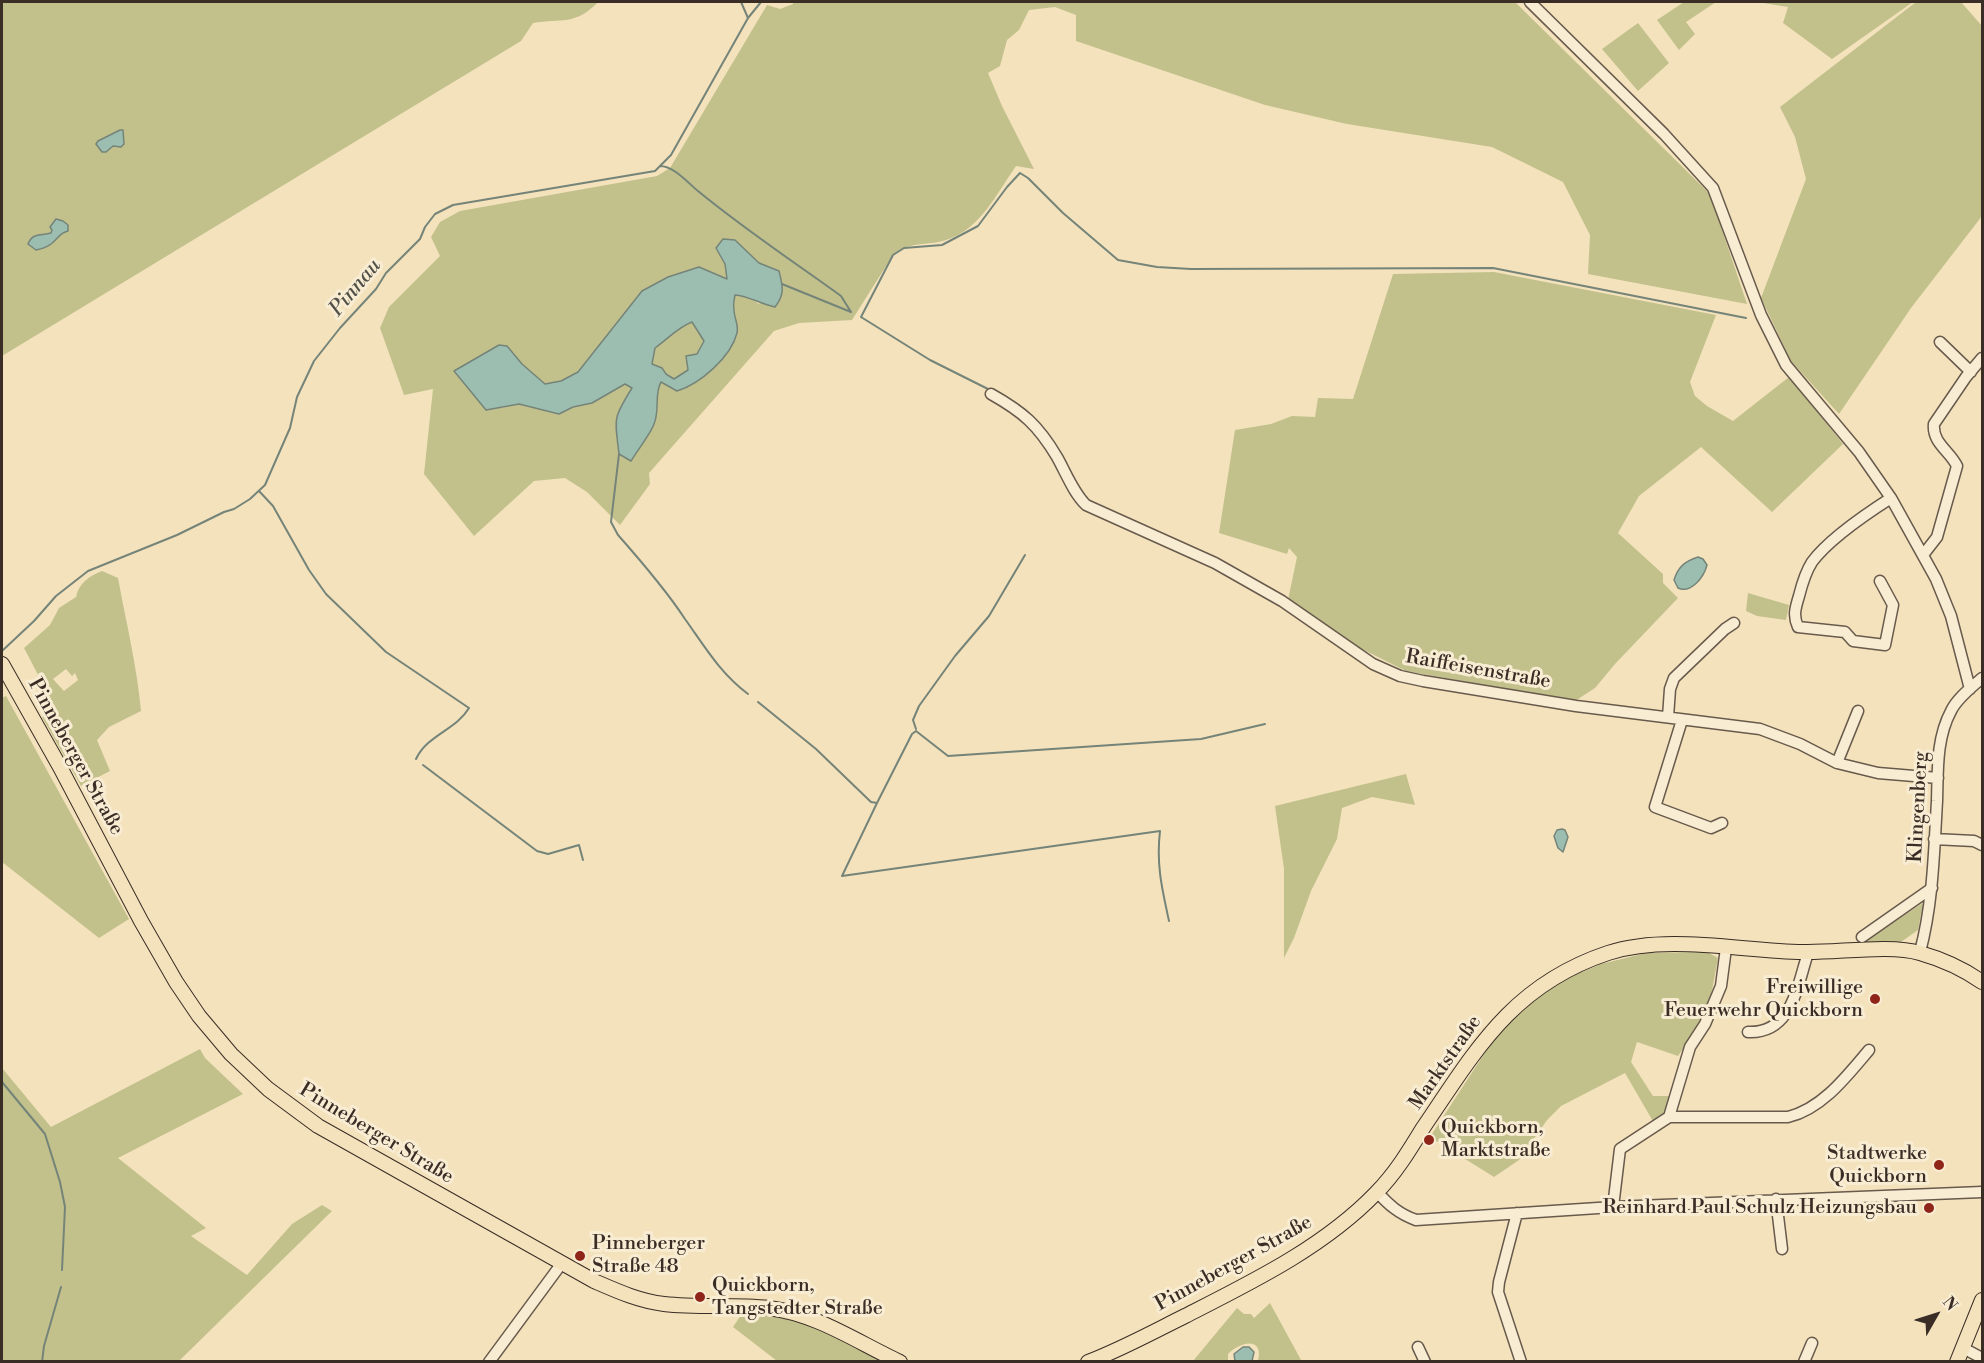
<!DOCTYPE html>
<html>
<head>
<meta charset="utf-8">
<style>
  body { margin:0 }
  #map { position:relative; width:1984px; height:1363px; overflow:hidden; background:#f4e2bc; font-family:"Libre Bodoni",serif }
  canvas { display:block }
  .frame { position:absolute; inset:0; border:3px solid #3a2d26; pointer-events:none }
  .north { position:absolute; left:1906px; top:1285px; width:60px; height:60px; -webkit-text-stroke:4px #f8ecd3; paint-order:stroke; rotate:51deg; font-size:16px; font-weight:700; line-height:24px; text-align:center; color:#3a2d26 }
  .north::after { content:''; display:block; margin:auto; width:21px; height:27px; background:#3a2d26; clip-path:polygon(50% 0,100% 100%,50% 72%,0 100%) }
</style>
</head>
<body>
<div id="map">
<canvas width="1984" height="1363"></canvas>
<div class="frame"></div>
<div class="north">N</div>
</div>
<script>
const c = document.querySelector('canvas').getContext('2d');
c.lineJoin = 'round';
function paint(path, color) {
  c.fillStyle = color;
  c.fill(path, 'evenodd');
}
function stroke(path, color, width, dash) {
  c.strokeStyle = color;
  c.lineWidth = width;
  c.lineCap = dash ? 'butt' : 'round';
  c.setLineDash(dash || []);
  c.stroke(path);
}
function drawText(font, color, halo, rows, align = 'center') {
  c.font = font + ' "Libre Bodoni",serif';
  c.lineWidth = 6;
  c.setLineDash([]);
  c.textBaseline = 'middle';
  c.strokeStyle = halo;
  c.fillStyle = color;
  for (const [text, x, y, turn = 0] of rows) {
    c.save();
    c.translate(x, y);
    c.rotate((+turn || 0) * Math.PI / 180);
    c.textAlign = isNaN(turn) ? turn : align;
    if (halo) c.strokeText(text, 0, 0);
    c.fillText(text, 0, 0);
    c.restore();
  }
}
paint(new Path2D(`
  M2 2H598C575 26 562 18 533 23L521 41 2 356Z
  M793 2H1515L1710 194 1747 304 1588 274 1590 235 1563 182 1492 147 1347 124 1265 105 1076 41V15L1055 7 1029 10 1019 30 1007 40 1000 66 988 73 1002 106 1034 169 1016 166C997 193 980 230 946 240 928 246 908 241 893 255L852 320 799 323 774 331 649 473 650 484 620 525 587 492 565 478 534 481 474 536 424 474 433 389 404 395 380 328 389 307 440 256 431 237 440 222 460 211 657 176 670 168 767 5 780 9 793 4ZM735 240 759 263 779 271 759 304 747 296 735 295 734 308 738 332 677 391 661 381C656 390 658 399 657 409 655 434 638 443 619 454 614 419 613 419 632 388L625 384 592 403 573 407 559 414 519 404 501 408 473 393 454 371 499 345 507 346 522 364 545 384 561 381 578 372 642 291 728 279 725 264 716 248Z
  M1684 2H1716L1686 22 1695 34 1679 50 1657 20Z
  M1757 2H1913L1832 59 1783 23 1788 7Z
  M1916 2H1961L1982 26V216L1911 308 1839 414 1791 361 1761 298 1806 179 1795 137 1780 107Z
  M1638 23 1669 63 1638 91 1602 49Z
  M1494 272 1716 315 1690 382 1695 396 1707 406 1733 421 1789 377 1843 444 1772 512 1701 447 1639 496 1618 533 1663 574V583L1678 598 1615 664 1595 688 1575 701 1406 671 1354 645 1288 600 1297 557 1289 548 1287 554 1219 533 1235 430 1271 424 1292 416 1315 417 1318 398 1353 399 1393 274Z
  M692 321 704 341 689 370 674 379 652 364 655 348C668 339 677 327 692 321Z
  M102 571 118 578C126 622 137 666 141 711L109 727 97 740 110 771 81 786 42 717 57 711 24 648 50 625 59 608 76 597C79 583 89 576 102 571ZM66 669 72 676 75 673 78 680 64 691 53 679Z
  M1748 593 1789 605 1786 620 1757 616 1746 611Z
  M6 696 129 919 99 938 2 862V698Z
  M1406 774 1415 805 1372 797 1342 808 1337 839 1311 891 1294 938 1284 958V869L1275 806Z
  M1923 903 1918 930 1901 942H1864Z
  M1707 952 1718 958 1708 1012 1678 1056 1637 1042 1631 1062 1653 1096H1671L1665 1114 1654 1123 1625 1073 1561 1106 1547 1120 1519 1160 1494 1177 1430 1137 1499 1031 1529 1000 1561 981 1601 964 1646 953Z
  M200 1049 205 1058 243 1094 118 1158 206 1228 191 1236 247 1275 292 1224 322 1205 332 1211 179 1361H2V1068L51 1127Z
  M1270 1303 1301 1360 1258 1361C1264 1336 1240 1342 1228 1354V1361H1193L1237 1308 1244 1314H1251L1254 1318Z
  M743 1312 789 1317 838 1336 893 1361H777L733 1327Z`), '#c2c18c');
const water = new Path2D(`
  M120 130H123L124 144 121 147 113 146 106 152H102L96 144 98 141Z
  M56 219 63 221 68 225V231C59 233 58 239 51 244 47 247 41 249 36 250L28 244C33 232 41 236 51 233L52 230 50 227Z
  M723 239 735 240 759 263 779 271C783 287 785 294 775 307 760 304 749 296 735 295 734 300 733 305 734 310 734 317 739 326 737 333 731 357 700 384 677 391L661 382C654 394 660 410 654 424 651 433 637 451 631 461L619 454C615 418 612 420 632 388L625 384 592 403 573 407 559 414 519 404 486 410 454 371 499 345 507 346 522 364 545 384 561 381 578 372 642 291 668 277 699 267 727 279 725 264 716 248ZM692 322 704 341 697 354 686 356 688 370 674 379 666 374 662 368 652 364 655 348C668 339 678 327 692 322Z
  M1698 557 1703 559 1707 565C1704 577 1691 594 1678 588L1674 580C1678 567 1685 561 1698 557Z
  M1562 829 1565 830 1568 837 1563 852 1558 848 1554 836 1557 830Z
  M1243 1347H1249L1254 1352 1252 1361H1235L1234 1354Z`);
paint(water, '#9cbeb1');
stroke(water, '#758479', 1.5);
stroke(new Path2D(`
  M741 2 748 18
  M660 166C674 166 688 183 698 191 744 229 794 262 841 296L851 312
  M782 284 851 312
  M990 390 930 360 861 317 893 255 904 248 942 245 978 226 1007 187 1020 173 1028 178 1063 213 1118 260 1157 267 1191 269 1493 268 1746 318
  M1017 404 1026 411
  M619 454 611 522 618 535C641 561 666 590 685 619 705 647 720 673 748 694
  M259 491 273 506 309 570 326 594 386 652 469 708C456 730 427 735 416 759
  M2 651 34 621 56 596 88 571 177 535 224 512 234 509 250 499 265 485 290 428 297 397 314 361 340 328 376 289 386 273 420 239 425 227 435 214 453 205 655 171 671 155 748 18 761 2
  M758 702 816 749 871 802 877 803 842 876 1160 831C1156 864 1162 889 1169 921
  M916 729 913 720 919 706 955 656 989 616 1025 555
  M423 765 537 851 548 854 579 845 583 860
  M877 803 912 734 916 731 948 756 1201 739 1265 724
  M2 1082 45 1134 60 1182 65 1207 62 1270
  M42 1362 44 1346 61 1287`), '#758479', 2);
const minor = new Path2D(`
  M1530 2 1664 134 1713 188 1761 315 1786 365 1859 452 1891 498 1936 579 1951 616 1970 689
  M1940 342 1971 372
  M991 394C1023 412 1038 425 1057 457 1066 473 1073 492 1086 505L1215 563 1282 601 1373 664 1400 676 1423 681 1576 706 1760 729 1800 744 1837 763 1878 773 1938 778
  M1923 555 1937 537 1957 466C1950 451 1932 443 1934 424L1966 377 1982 358
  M1880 581 1893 605 1885 645 1853 641 1845 632 1798 627C1793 616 1795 609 1799 596 1802 584 1805 573 1812 562 1829 539 1866 514 1891 498
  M1668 717 1670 689 1674 678 1725 629 1734 623
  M1682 720 1655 807 1711 828 1722 823
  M1837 763 1858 711
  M1934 839 1974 841 1982 845
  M1862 937 1932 888
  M1920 952C1933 903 1934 852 1937 801 1938 771 1936 739 1951 711 1957 698 1972 687 1982 678
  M1748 1032C1792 1034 1797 986 1808 953
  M1669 1117 1690 1047 1705 1024 1721 986 1726 948
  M1377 1192C1389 1205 1399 1214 1416 1220L1613 1207 1982 1192
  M1776 1199 1782 1249
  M1613 1207 1620 1149 1669 1117H1788C1822 1109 1847 1076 1869 1050
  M1517 1213 1499 1282 1498 1292 1521 1362
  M1418 1347 1425 1362
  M1963 1348 1982 1358
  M489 1362 562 1263
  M1804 1362 1812 1343`);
const major = new Path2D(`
  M2 664 60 767 141 921 176 982 199 1016 231 1054 268 1089 318 1126 594 1281C617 1291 639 1301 664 1304 699 1308 734 1304 769 1308 817 1314 857 1342 900 1362
  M1088 1362C1122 1349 1153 1332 1185 1316 1252 1282 1324 1247 1376 1193 1395 1174 1409 1151 1423 1128 1476 1050 1512 985 1608 953 1667 934 1741 951 1803 952 1837 953 1890 944 1920 953 1941 959 1965 970 1982 982
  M1957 1362 1982 1300`);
stroke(minor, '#685a4c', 13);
stroke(major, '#3a2d26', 16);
stroke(minor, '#f8ecd3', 10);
stroke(major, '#f4e2bc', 14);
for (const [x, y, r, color] of [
  [1875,999,6,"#8f2418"],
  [1429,1140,6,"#8f2418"],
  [1939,1165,6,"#8f2418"],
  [1929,1208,6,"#8f2418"],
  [580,1256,6,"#8f2418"],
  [700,1297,6,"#8f2418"]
]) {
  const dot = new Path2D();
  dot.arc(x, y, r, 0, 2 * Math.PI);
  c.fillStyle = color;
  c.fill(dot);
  stroke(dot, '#f8ecd3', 2);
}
drawText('20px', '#3a2d26', '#f8ecd3', [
  ["Raiffeisenstraße",1478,670,10],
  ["Pinneberger Straße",75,757,61],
  ["Klingenberg",1919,807,-87],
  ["Marktstraße",1446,1063,-55],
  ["Pinneberger Straße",376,1134,31],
  ["Pinneberger Straße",1234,1264,-29]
]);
drawText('20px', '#3a2d26', '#f8ecd3', [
  ["Freiwillige",1863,988],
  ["Feuerwehr Quickborn",1863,1011],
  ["Quickborn,",1441,1128,"left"],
  ["Marktstraße",1441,1151,"left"],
  ["Stadtwerke",1927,1154],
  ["Quickborn",1927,1177],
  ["Reinhard Paul Schulz Heizungsbau",1917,1208],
  ["Pinneberger",592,1244,"left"],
  ["Straße 48",592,1267,"left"],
  ["Quickborn,",712,1286,"left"],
  ["Tangstedter Straße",712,1309,"left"]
], 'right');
drawText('italic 21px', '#525149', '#f8ecd3', [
  ["Pinnau",356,288,-50]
]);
</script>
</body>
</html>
